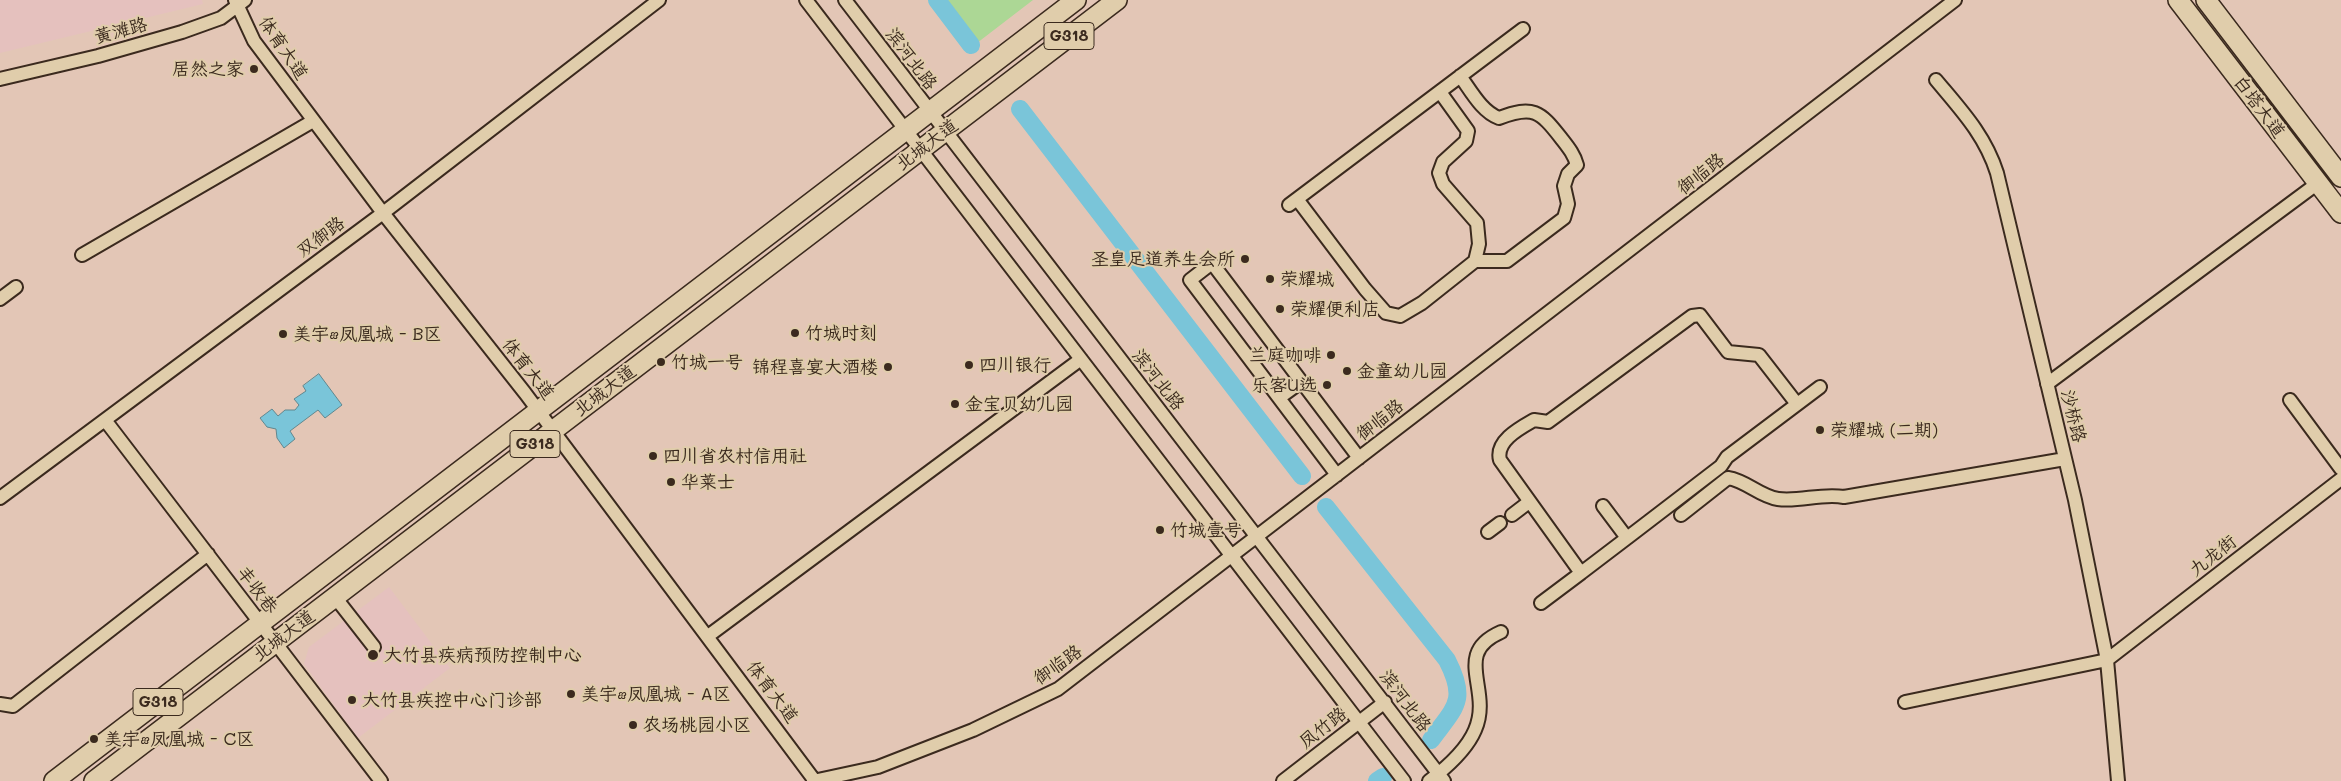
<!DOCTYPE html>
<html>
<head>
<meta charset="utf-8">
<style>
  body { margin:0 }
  canvas { display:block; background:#e3c6b6 }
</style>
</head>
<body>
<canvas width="2341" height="781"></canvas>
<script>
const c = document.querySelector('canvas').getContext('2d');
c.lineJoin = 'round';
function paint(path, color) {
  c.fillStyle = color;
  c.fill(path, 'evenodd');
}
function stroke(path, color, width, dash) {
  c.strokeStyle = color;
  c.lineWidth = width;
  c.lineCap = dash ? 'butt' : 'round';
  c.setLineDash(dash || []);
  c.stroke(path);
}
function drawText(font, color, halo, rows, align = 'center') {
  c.font = font + ' Mali,"LXGW WenKai TC",sans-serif';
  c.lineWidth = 4;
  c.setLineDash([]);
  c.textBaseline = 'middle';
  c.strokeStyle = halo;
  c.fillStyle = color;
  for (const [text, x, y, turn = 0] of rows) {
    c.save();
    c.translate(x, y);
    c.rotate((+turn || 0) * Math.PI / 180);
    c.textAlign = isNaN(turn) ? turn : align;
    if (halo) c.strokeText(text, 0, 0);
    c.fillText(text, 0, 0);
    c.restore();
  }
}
paint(new Path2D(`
  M0 0H202L203 4 0 53Z
  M389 587 450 668 358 738 304 664 309 647Z`), '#e5c1be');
paint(new Path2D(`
  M945 0H1033L977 43Z`), '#acd795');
const water = new Path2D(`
  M319 374 342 405 325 418 318 410 290 431 295 439 284 448 277 438 276 429 267 427 260 418 272 409 278 416 285 410H295L299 405 294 399 306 391 303 386Z`);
paint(water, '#7ac5d9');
stroke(water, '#61878e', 1);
stroke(new Path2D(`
  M937 0 971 45
  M1020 109 1302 476
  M1326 507 1447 660C1468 701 1455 707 1431 740
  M1377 781 1383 777`), '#7ac5d9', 18);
const minor = new Path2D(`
  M235 0 254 41 383 213 525 393 815 781
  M806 0 1404 781
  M845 0 1444 781
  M0 79 98 56 182 32 221 18 245 0
  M1936 80C1961 110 1985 135 1997 173L2075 500 2107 660 2118 781
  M1440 92 1468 131 1466 141 1443 162 1439 173 1443 184 1477 223 1479 244 1475 261
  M1297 199 1365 289 1386 313 1400 316 1422 303 1475 261H1507L1564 218 1568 204 1564 186 1568 174 1577 165C1574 154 1568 147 1561 138 1540 111 1533 105 1499 118 1482 112 1471 91 1460 76
  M1289 205 1523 29
  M82 255 313 121
  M0 299 16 287
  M2047 384 2318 183
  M1279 398 1301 382
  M2290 400 2341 469
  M105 420 381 781
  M1337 475 1190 280 1212 263 1359 458
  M0 498 383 213 659 0
  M1603 506 1627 538 1581 573 1500 460C1495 441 1520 428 1534 420L1548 422 1692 316 1700 315 1728 352 1759 355 1797 404
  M1512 515 1529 502
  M1681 515 1728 478C1747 481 1759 496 1778 499 1800 502 1821 493 1844 497L2065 459
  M1488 532 1500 523
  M1627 538 1721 466 1727 457 1820 387
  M335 597 374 647
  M1541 603 1581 573
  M708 636 1081 359
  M1905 702 2107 660 2341 479
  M0 704 13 706 208 554
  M813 781 878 767 973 730 1058 689 1955 0
  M1283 781 1385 702
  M1429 781C1446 768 1467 749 1475 730 1493 689 1451 654 1501 632`);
const highway = new Path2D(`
  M2178 0 2341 213
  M2206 0 2341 177
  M54 781 1076 0
  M94 781 1117 0`);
stroke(minor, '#3b2a1e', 16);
stroke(highway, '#3b2a1e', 22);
stroke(minor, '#e0cdab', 12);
stroke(highway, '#e0cdab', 19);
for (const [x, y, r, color] of [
  [254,69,5,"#3b2a1e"],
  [1245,259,5,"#3b2a1e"],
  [1270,279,5,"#3b2a1e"],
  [1280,309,5,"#3b2a1e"],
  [795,333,5,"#3b2a1e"],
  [283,334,5,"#3b2a1e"],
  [1331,355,5,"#3b2a1e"],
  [661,362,5,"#3b2a1e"],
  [969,365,5,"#3b2a1e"],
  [888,367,5,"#3b2a1e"],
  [1347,371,5,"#3b2a1e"],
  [1327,385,5,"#3b2a1e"],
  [955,404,5,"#3b2a1e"],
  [1820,430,5,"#3b2a1e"],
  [653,456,5,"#3b2a1e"],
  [671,482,5,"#3b2a1e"],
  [1160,530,5,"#3b2a1e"],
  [373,655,6,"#3b2a1e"],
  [571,694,5,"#3b2a1e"],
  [352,700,5,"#3b2a1e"],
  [633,725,5,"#3b2a1e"],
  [94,739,5,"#3b2a1e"]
]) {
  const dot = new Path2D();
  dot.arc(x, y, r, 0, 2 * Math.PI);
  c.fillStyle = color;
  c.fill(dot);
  stroke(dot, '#e0cdab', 2);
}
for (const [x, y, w] of [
  [1069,36,50],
  [535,444,50],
  [158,702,50]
]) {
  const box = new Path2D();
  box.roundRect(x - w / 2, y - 13.5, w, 27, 4);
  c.fillStyle = '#e0cdab';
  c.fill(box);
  stroke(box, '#3b2a1e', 1);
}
drawText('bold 16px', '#3b2a1e', null, [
  ["G318",1069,36],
  ["G318",535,444],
  ["G318",158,702]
]);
drawText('18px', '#3b2a1e', '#e0cdab', [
  ["黄滩路",121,31,-15],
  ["体育大道",283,48,56],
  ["滨河北路",911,59,53],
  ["白塔大道",2259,107,53],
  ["北城大道",927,145,-37],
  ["御临路",1701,174,-38],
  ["双御路",321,237,-37],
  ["体育大道",528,369,52],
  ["滨河北路",1158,380,52],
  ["北城大道",605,391,-37],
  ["沙桥路",2073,416,76],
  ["御临路",1380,420,-38],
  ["九龙街",2213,556,-38],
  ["丰收巷",257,590,53],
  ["北城大道",284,636,-37],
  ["御临路",1058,665,-35],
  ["体育大道",772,692,53],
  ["滨河北路",1405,701,53],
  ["凤竹路",1323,728,-38]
]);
drawText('18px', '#3b2a1e', '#e0cdab', [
  ["居然之家",244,69,"right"],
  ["圣皇足道养生会所",1235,259,"right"],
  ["荣耀城",1280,279],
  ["荣耀便利店",1290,309],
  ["竹城时刻",805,333],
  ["美宇•凤凰城 - B区",293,334],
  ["兰庭咖啡",1321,355,"right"],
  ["竹城一号",671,362],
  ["四川银行",979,365],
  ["锦程喜宴大酒楼",878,367,"right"],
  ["金童幼儿园",1357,371],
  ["乐客U选",1317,385,"right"],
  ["金宝贝幼儿园",965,404],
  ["荣耀城 (二期)",1830,430],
  ["四川省农村信用社",663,456],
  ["华莱士",681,482],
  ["竹城壹号",1170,530],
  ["大竹县疾病预防控制中心",384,655],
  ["美宇•凤凰城 - A区",581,694],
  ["大竹县疾控中心门诊部",362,700],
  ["农场桃园小区",643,725],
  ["美宇•凤凰城 - C区",104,739]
], 'left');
</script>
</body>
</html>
